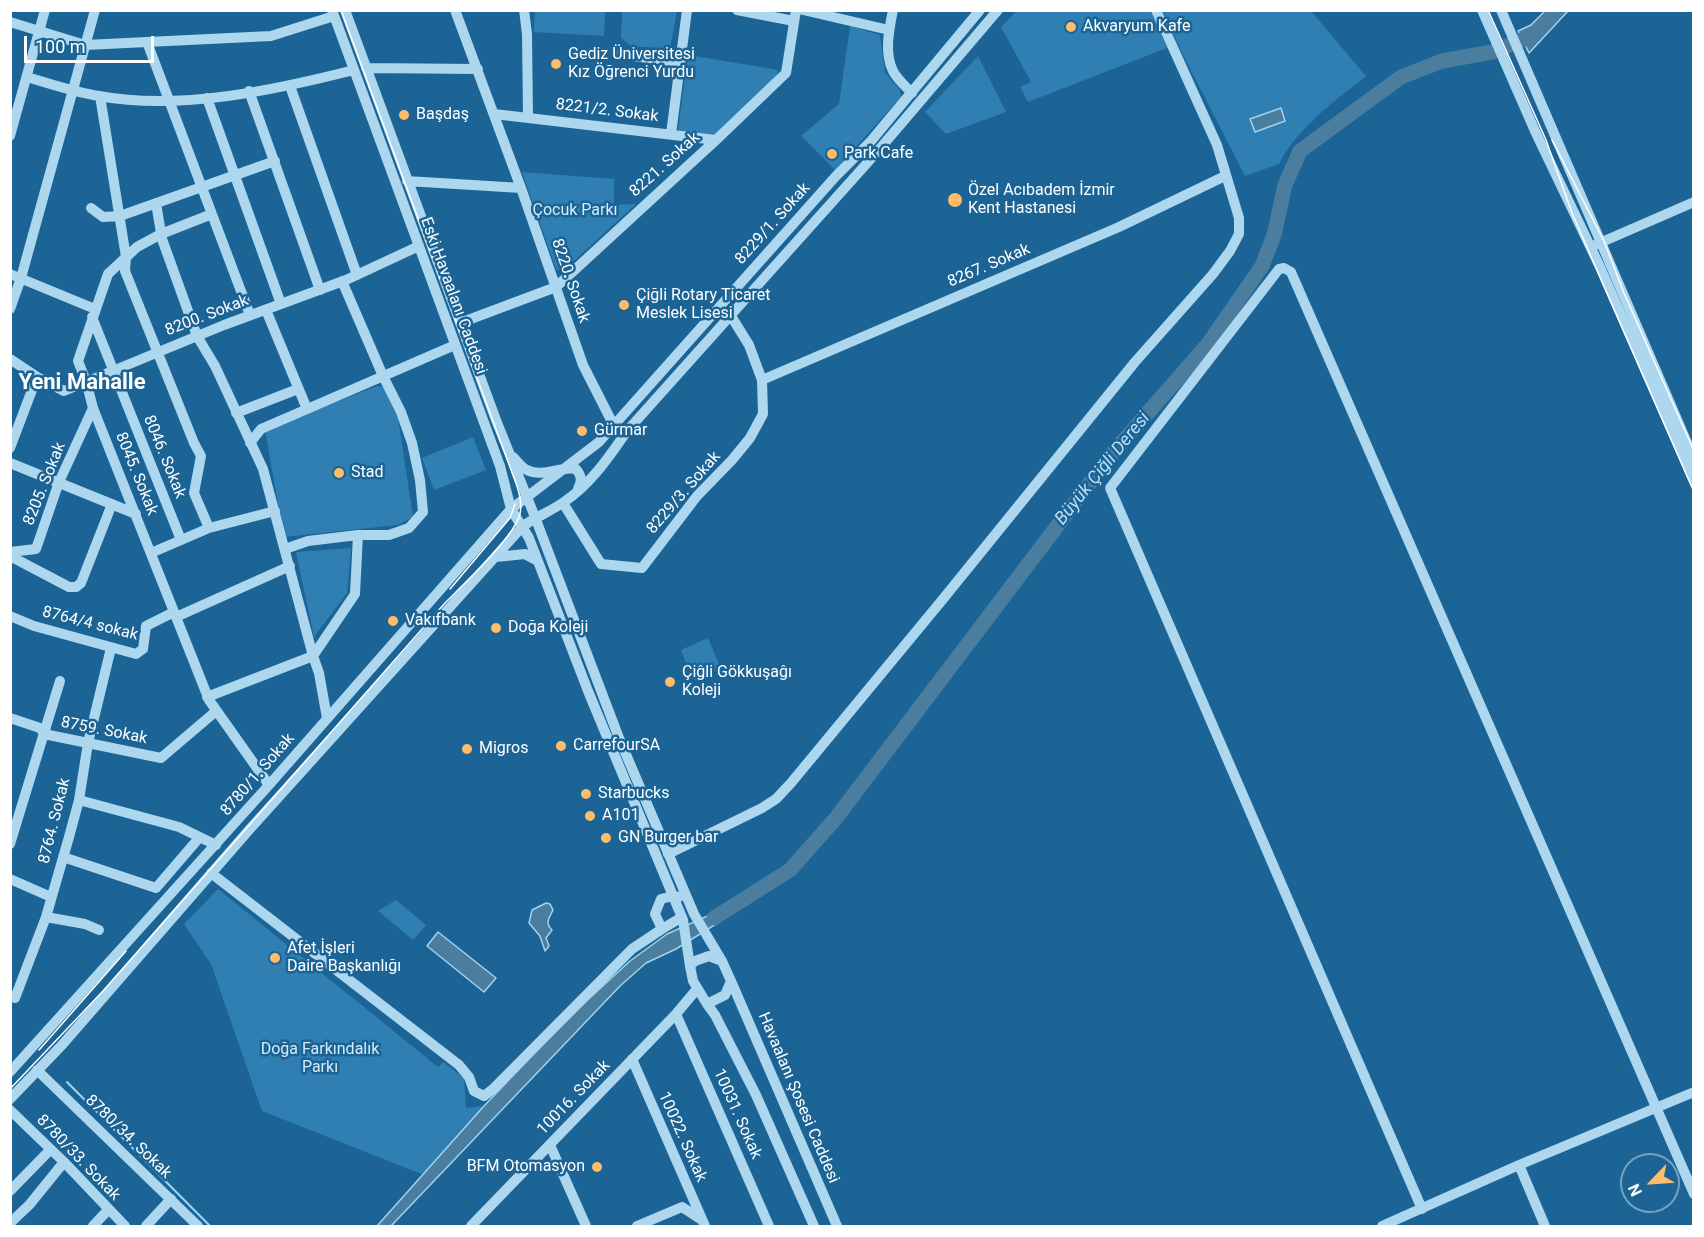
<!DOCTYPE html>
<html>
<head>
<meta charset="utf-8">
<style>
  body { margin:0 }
  #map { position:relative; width:1704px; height:1237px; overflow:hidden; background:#1b6495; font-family:Roboto,sans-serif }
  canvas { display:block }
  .frame { position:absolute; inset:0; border:12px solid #fff; pointer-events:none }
  .north { position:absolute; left:1620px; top:1153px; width:60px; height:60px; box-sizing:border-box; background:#1b6495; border:2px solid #76a2bf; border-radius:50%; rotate:245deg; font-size:16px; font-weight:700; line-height:24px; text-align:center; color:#fff }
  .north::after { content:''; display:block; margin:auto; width:21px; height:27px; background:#ffbc6b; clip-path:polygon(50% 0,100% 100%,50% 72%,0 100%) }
  .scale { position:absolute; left:24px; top:36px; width:130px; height:27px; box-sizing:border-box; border:3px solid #fff; border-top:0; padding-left:8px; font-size:18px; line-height:21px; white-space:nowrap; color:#fff; -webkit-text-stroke:4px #1b6495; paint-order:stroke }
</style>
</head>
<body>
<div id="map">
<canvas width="1704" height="1237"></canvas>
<div class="frame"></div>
<div class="north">N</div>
<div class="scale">100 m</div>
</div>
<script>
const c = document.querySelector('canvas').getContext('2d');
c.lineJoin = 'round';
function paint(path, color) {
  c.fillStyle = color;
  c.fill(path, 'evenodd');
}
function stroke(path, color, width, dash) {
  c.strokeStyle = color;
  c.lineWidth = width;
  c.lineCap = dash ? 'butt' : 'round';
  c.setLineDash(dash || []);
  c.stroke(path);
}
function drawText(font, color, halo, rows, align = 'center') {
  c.font = font + ' Roboto,sans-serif';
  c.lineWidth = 5;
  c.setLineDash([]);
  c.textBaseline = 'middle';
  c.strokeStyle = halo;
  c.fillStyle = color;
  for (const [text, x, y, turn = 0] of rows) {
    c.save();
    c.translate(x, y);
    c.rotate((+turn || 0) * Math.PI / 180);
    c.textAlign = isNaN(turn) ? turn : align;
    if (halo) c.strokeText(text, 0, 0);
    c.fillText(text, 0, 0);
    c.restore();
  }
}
paint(new Path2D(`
  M535 11H605L604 36 534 32Z
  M622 11H677L670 49 631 46 621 38Z
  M1016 11H1151L1167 48 1028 102 1020 87 1031 82 1001 27Z
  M1163 11H1311L1366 76C1335 101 1297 128 1279 164L1245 176 1183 55Z
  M850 26 880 35 885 73 900 90 901 97 835 170 801 136 839 104Z
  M688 55 778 70 776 77 715 136 678 130Z
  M978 56 1006 112 946 134 925 112Z
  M522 172 614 179V205L636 204 563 271 556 269Z
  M377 386 383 387 398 418 413 517 398 525 284 537 265 430Z
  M473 437 486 470 434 490 422 458Z
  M351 548 347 593 314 637 296 552Z
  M708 638 721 669 693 680 681 650Z
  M218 889 438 1067 443 1062 464 1078 466 1108 484 1106 424 1175 262 1111 211 964 184 924Z
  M396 900 426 925 413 940 378 911Z`), '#2f7fb3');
const water = new Path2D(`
  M1545 11H1568L1529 53 1518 31 1531 25Z
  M1281 108 1285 121 1255 132 1250 119Z
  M546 903 550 904 553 910C550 917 544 922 552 930L546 938 549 946 545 951 540 936 529 923 532 910Z
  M712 914 716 924 676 949 646 963 620 986 391 1226H377L484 1106 568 1018 630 961 667 934Z
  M438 932 496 978 484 992 427 946Z`);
paint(water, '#4b7d9f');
stroke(water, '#a0d3f1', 1.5);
stroke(new Path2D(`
  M67 1082 210 1226`), '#a0d3f1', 2);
stroke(new Path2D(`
  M714 918 790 870 836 818 1111 455 1208 344 1262 266 1274 235 1285 185 1300 151 1401 77 1442 61 1492 52 1527 38 1536 33 1557 10`), '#4b7d9f', 15);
stroke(new Path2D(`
  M332 10 500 466 511 509 529 538 588 691 683 920 690 966
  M345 10 496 420 535 517 619 738 694 914 722 961
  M455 10 521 188 583 365 613 424
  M524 10 527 34 528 117
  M737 10 794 21
  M803 10 889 30
  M893 10C889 30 884 53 893 71 897 79 906 87 912 93
  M1482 10 1535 131 1600 267 1694 481
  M1501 10 1694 459
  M10 22 85 45 271 36 334 16
  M147 42 250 315
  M618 54 680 62
  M366 68 478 69
  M27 77C51 84 74 92 99 96 180 111 275 90 354 70
  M290 86 357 275
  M249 91 320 290
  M100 96 126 257 125 271 194 443 201 456 194 493 209 528
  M207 98 281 304
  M494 114 716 140
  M671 134 687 10
  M10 136 45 10
  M407 181 521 188
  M156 203 162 239 197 336 215 366 263 469 313 656 319 673 327 718
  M91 208 103 217 120 216 275 161
  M212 214 161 234 137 247 108 274 78 361 86 381 93 408 209 700 269 785
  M1595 245 1694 202
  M10 274 95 309
  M10 309 21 278 95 10
  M266 310 307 409
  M92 317 181 540
  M460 323 556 287 716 140 786 73 796 10
  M10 359 37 377 64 391 224 325 346 280 419 246
  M762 380 1119 227 1225 176
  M236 413 298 389
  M250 443 261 429 455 345
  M10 448 37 377
  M513 457C517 461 522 468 527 470 543 478 560 466 576 469 582 476 582 481 578 489
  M10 463 136 514
  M563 503 601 564 642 568 697 496 732 460 750 438 763 414 762 380 749 345 731 316
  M285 549 308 541 358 535H389L409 528 423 512 420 480 412 443 401 412 383 376 342 281
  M10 552 36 549 59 482 93 408
  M151 553 209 528 275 511
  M10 556 69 587H76L81 583 112 504
  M496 557 525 554 536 560
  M10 616 34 626 136 654 143 649 146 626 174 612
  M176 617 290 566
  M207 697 313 656 355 594 358 535
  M10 718 40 728 44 734 161 758 215 712
  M79 800 179 827 216 845
  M10 844 60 681
  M668 854 762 808 776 799 791 783 943 599 1135 362 1213 274 1230 251 1239 234V218L1217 145 1156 10
  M63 857 156 888 199 838
  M211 873 459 1065 469 1077 474 1091 484 1096 493 1089 632 949 662 929 655 914 661 899 673 896 679 897
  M10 879 51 897
  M46 917 85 924 99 930
  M662 929 682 917
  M709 956 722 961 731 981 725 995 707 1004 693 981 690 966 695 961Z
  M731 981 837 1226
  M15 998 46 917 69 837 79 800 88 743 111 648
  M707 1004 715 1015 756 1095 814 1226
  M676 1014 769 1226
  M632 1059 705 1226
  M37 1070 198 1226
  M10 1072 269 785 511 509 599 442 836 176 871 141 980 10
  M10 1099 62 1045 249 830 523 526C536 517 551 511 564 502 591 484 609 457 627 431L877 152 998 10
  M10 1110 64 1162 125 1226
  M550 1145 586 1226
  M1519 1165 1545 1226
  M10 1191 50 1150
  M1422 1209 1110 488 1279 269 1284 268 1291 272 1694 1194
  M10 1223 30 1204 64 1162
  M93 1226 108 1210
  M146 1226 171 1199
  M471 1226 676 1014 697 989
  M637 1226 682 1207 702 1220
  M1382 1226 1519 1165 1694 1092`), '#add6ef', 10);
stroke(new Path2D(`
  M1488 10 1546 140 1572 213 1694 492
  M1552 140 1604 241 1624 293 1694 451
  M450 589 510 518 515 504
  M39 1050 126 951
  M10 1089 103 991 445 603C463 585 515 536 520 514 522 505 520 495 517 486L341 10`), '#fff', 1.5);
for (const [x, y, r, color] of [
  [1071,27,6,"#ffbc6b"],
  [556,64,6,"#ffbc6b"],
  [404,115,6,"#ffbc6b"],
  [832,154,6,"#ffbc6b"],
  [955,200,8,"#ffbc6b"],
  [624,305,6,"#ffbc6b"],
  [582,431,6,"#ffbc6b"],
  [339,473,6,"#ffbc6b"],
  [393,621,6,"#ffbc6b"],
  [496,628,6,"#ffbc6b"],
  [670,682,6,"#ffbc6b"],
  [561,746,6,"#ffbc6b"],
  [467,749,6,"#ffbc6b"],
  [586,794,6,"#ffbc6b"],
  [590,816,6,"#ffbc6b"],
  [606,838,6,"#ffbc6b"],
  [275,958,6,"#ffbc6b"],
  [597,1167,6,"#ffbc6b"]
]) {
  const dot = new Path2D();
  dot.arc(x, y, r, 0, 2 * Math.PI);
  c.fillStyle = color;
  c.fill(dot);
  stroke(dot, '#1b6495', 2);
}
drawText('16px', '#fff', '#1b6495', [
  ["Akvaryum Kafe",1083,27],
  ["Gediz Üniversitesi",568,55],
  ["Kız Öğrenci Yurdu",568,73],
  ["Başdaş",416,115],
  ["Park Cafe",844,154],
  ["Özel Acıbadem İzmir",968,191],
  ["Kent Hastanesi",968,209],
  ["Çiğli Rotary Ticaret",636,296],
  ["Meslek Lisesi",636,314],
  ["Gürmar",594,431],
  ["Stad",351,473],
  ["Vakıfbank",405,621],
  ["Doğa Koleji",508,628],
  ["Çiĝli Gökkuşaĝı",682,673],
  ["Koleji",682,691],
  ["CarrefourSA",573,746],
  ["Migros",479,749],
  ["Starbucks",598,794],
  ["A101",602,816],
  ["GN Burger bar",618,838],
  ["Afet İşleri",287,949],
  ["Daire Başkanlığı",287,967],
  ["BFM Otomasyon",585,1167,"right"]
], 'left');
drawText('16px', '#fff', '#1b6495', [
  ["8221/2. Sokak",607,111,7],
  ["8221. Sokak",665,165,-42],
  ["8229/1. Sokak",773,224,-48],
  ["8267. Sokak",989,266,-23],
  ["8220. Sokak",570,281,71],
  ["Eski Havaalanı Caddesi",453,296,70],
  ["8200. Sokak",207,316,-21],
  ["8046. Sokak",164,457,68],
  ["8045. Sokak",136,474,68],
  ["8205. Sokak",45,484,-68],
  ["8229/3. Sokak",684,493,-49],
  ["8764/4 sokak",90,624,14],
  ["8759. Sokak",104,731,11],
  ["8780/1. Sokak",258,775,-49],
  ["8764. Sokak",55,821,-76],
  ["10016. Sokak",574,1098,-46],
  ["Havaalanı Şosesi Caddesi",798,1098,67],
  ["10031. Sokak",737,1114,66],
  ["8780/34. Sokak",128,1137,44],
  ["10022. Sokak",682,1137,66],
  ["8780/33. Sokak",78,1158,46]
]);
drawText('16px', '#d4ecfb', '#1b6495', [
  ["Çocuk Parkı",575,211],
  ["Doğa Farkındalık",320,1050],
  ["Parkı",320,1068]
]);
drawText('italic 18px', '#b9dff6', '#1b6495', [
  ["Büyük Çiğli Deresi",1103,469,-51]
]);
drawText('bold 22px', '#fff', '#1b6495', [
  ["Yeni Mahalle",82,383]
]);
</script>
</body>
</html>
